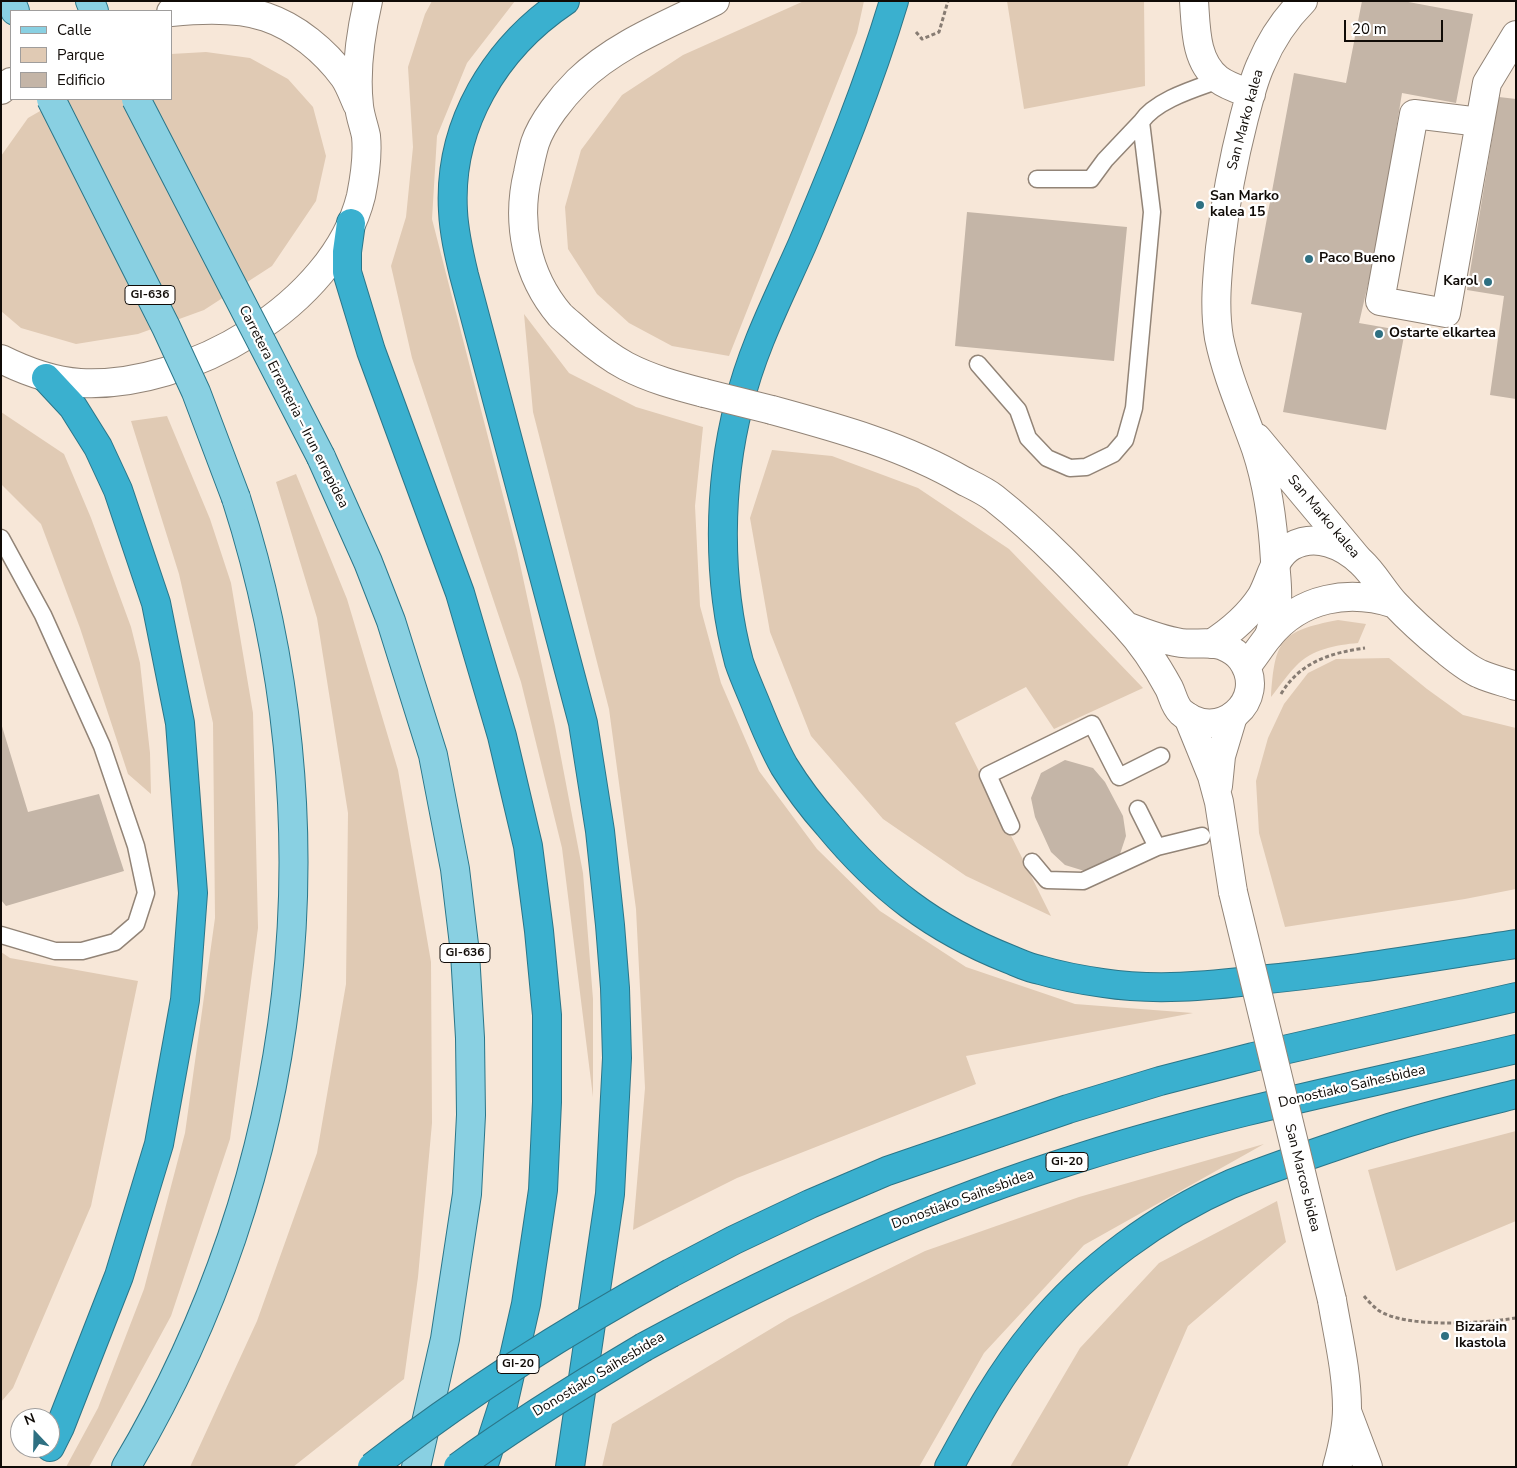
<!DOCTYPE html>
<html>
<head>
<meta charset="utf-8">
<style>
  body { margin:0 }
  #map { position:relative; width:1517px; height:1468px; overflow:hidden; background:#f7e7d8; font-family:"Nunito Sans",sans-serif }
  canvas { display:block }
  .frame { position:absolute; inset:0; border:2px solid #100b07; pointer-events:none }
  .legend { position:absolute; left:10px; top:10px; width:162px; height:90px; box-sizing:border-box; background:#fff; border:1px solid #9f9d9c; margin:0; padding:6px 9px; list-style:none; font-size:15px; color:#100b07 }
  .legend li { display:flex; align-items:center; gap:10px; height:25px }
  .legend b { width:25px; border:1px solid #9f9d9c }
  .north { position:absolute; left:10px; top:1408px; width:50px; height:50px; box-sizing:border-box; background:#fff; border:1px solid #9f9d9c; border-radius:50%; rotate:339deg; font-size:14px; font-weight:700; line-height:20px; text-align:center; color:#100b07 }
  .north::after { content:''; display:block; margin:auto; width:18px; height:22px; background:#2e7082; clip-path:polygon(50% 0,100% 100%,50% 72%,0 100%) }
  .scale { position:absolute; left:1344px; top:20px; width:99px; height:22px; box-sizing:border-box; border:2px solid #100b07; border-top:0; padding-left:6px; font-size:15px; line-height:18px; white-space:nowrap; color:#100b07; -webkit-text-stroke:4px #fff; paint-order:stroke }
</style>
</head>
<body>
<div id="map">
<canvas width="1517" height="1468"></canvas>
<div class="frame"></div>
<ul class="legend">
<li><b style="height:6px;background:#89d0e2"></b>Calle</li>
<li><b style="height:14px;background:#e0cab4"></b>Parque</li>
<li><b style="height:14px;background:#c4b5a7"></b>Edificio</li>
</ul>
<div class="north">N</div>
<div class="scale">20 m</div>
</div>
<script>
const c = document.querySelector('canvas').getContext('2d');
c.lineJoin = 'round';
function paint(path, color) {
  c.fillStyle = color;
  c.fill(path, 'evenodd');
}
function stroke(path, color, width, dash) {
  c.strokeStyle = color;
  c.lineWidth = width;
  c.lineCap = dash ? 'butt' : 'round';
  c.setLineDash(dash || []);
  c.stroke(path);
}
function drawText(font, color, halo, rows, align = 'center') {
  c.font = font + ' "Nunito Sans",sans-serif';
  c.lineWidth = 4.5;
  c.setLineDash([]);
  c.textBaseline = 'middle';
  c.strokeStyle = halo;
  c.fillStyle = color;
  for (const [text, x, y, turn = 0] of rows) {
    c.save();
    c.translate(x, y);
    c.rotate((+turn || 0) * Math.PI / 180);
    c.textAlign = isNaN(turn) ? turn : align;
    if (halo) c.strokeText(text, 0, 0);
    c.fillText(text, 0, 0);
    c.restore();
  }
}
paint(new Path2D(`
  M432 1H515L467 63 437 136 432 219 517 550 555 726 583 873 593 999V1097L562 848 521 682 412 358 391 266 406 217 413 147 408 67 425 14Z
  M804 1H864L857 33 729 356 672 346 629 323 597 294 568 249 565 207 581 150 622 95 683 55Z
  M1007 1H1144L1145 86 1024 109Z
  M206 52 250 58 288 79 313 107 326 156 316 201 272 266 204 310 138 334 76 344 21 328 1 311V156L28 118 61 99H171V54Z
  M524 314 569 373 636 407 703 427 695 506 700 606 721 683 759 771 817 849 880 911 966 967 1075 1004 1193 1013 966 1056 976 1084 737 1178 633 1230 645 1088 636 909 609 709 533 412Z
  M1 412 64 454 91 518 131 627 140 663 150 753 151 794 128 774 80 628 41 524 1 484Z
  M167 416 210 519 231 583 253 713 258 928 230 1139 171 1316 89 1467H66L98 1408 144 1289 185 1133 215 918 213 723 179 574 131 421Z
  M772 450 832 456 918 488 1009 549 1143 688 1054 729 1026 687 955 723 1051 916 966 876 883 819 811 736 770 632 750 518Z
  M296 474 347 599 398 770 431 962 432 1123 418 1277 404 1379 293 1467H190L257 1321 317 1153 346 984 348 813 317 618 276 482Z
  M1338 620 1366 624 1358 643C1336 645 1312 649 1296 666 1287 675 1279 687 1271 697 1275 640 1280 631 1338 620Z
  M1389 658 1427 689 1463 715 1516 728V889L1465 899 1285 927 1259 833 1256 781 1268 738 1284 704 1308 673 1336 659Z
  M1 952 10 958 138 981 91 1206 13 1388 1 1402Z
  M1516 1131V1221L1396 1271 1368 1170Z
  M1264 1144 1084 1245 984 1353 919 1467H602L612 1424 789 1318 925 1251 1079 1197Z
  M1277 1201 1286 1242 1188 1326 1127 1467H1010L1080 1348 1159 1263Z`), '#e0cab4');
paint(new Path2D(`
  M1362 1H1403L1473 14 1456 103 1402 93 1378 241 1359 323 1405 331 1386 430 1283 412 1302 313 1251 304 1294 73 1346 83Z
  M1499 97 1516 99V399L1490 395 1504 296 1467 290Z
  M967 212 1127 227 1114 361 955 346Z
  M1 723 28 812 99 794 124 871 6 906 1 900Z
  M1065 760 1093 768 1105 782 1123 816 1126 836 1118 860 1091 873 1065 865 1051 852 1035 817 1031 798 1041 773Z`), '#c4b5a7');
const lane = new Path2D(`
  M1037 179H1091L1105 160 1141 122
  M978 364 1018 410 1028 438 1047 458 1070 468 1086 467 1113 454 1125 440 1134 408 1152 212 1141 122C1156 100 1194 89 1219 80
  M1 538 43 615 102 746 136 846 146 893 136 924 115 942 82 951H55L1 935
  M1138 809 1157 847
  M1011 826 988 775 1092 724 1119 777 1161 756
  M1032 862 1047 880 1083 881 1157 847 1202 836`);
const street = new Path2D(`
  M1194 1C1196 28 1195 61 1218 79 1227 86 1240 90 1251 94
  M1480 122 1414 114 1380 301 1446 313 1487 83 1516 35
  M1257 438 1358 559
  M1269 636C1272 625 1276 613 1277 602 1278 588 1276 575 1275 561 1273 523 1268 485 1256 449 1243 412 1227 377 1219 338 1214 308 1217 278 1220 248 1225 204 1233 161 1244 118 1249 100 1253 81 1261 64 1271 40 1285 19 1303 1
  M1188 717 1212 776 1219 802 1233 892
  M1218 786 1221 756 1233 716
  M1332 1300C1338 1336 1347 1372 1347 1409 1347 1428 1342 1449 1337 1467
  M1348 1414 1368 1467`);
const secondary = new Path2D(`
  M171 12C201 9 237 7 266 17 296 27 325 51 344 77 349 84 353 95 357 104
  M1 90 11 82
  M1 359C27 372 52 381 80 383 188 389 334 305 361 196 365 176 368 156 366 136 364 126 360 116 359 106 355 71 360 36 368 1
  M704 393C677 386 651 379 626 366 609 357 594 345 580 333 574 327 566 321 560 315 526 275 516 222 528 173 530 163 532 153 535 143 542 122 562 97 578 81 616 44 669 24 715 1
  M772 410C838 428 904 446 964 481 974 486 985 491 994 498 1041 535 1084 581 1125 625 1142 643 1157 666 1169 688 1173 696 1174 705 1181 712 1218 745 1270 700 1242 660 1238 654 1230 649 1223 646 1212 641 1194 645 1181 643 1162 640 1144 633 1126 626
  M1211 644C1231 631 1248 617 1261 597 1271 580 1273 557 1292 546 1316 533 1343 545 1361 562 1374 574 1383 591 1395 604 1410 620 1428 636 1445 650 1455 658 1468 669 1480 674 1491 679 1504 682 1516 686
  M1246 667C1254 657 1261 646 1269 636 1301 597 1349 589 1395 604`);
const primary = new Path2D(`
  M11 1 15 11
  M90 1 94 11
  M321 457 368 562 391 621 433 755 455 869 465 953 470 1038 471 1115 467 1194 445 1339 416 1467
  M126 1467C301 1173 341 824 236 498`);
const highway = new Path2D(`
  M565 1C495 48 448 125 453 211 454 233 459 254 464 275L583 723 600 831 610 925 615 988 617 1058 610 1194 570 1467
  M894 1C869 84 836 165 802 245 779 297 752 349 739 404 718 485 717 581 739 662 744 677 751 692 757 707 765 727 774 748 784 766 797 787 812 807 828 825 880 888 933 929 1009 959 1019 963 1029 968 1040 970 1060 976 1082 980 1103 983 1155 991 1207 986 1258 980 1344 972 1430 957 1516 944
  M351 223 347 252V272L371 351 460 593 502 736 528 846 539 931 547 1015V1102L543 1190 526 1304 503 1405 483 1467
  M46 378 73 407 98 447 118 490 156 603 180 723 193 893 185 1000 159 1144 119 1276 60 1427 50 1447
  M671 1273 734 1240 810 1204 887 1171 1068 1109 1160 1081 1253 1057 1516 997
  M644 1347C785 1270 928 1205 1082 1157 1224 1112 1371 1083 1516 1049
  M949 1467C975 1419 1001 1372 1036 1330 1087 1268 1158 1216 1231 1184 1263 1171 1295 1160 1327 1149 1351 1141 1375 1132 1399 1125 1438 1113 1477 1104 1516 1094`);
stroke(lane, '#928477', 19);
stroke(street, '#928477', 30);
stroke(secondary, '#928477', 30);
stroke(primary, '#2b7689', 30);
stroke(highway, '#2b7689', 30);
stroke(new Path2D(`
  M916 32 922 39 939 32 948 1
  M1281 694C1300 662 1330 653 1365 648
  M1364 1296C1368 1301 1373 1306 1378 1310 1406 1329 1483 1323 1516 1318`), '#877c73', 3, [4, 2.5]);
stroke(lane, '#fff', 16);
stroke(street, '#fff', 28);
stroke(secondary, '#fff', 28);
stroke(primary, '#89d0e2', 28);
stroke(highway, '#3ab0cf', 28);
const streetBridge = new Path2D(`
  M1233 892 1332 1300`);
const secondaryBridge = new Path2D(`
  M704 393 772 410`);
const primaryBridge = new Path2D(`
  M51 99 166 327 196 392 236 498
  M136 99 321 457`);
const highwayBridge = new Path2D(`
  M372 1467C466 1394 567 1330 671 1273
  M458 1467C518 1423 580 1385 644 1347`);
stroke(streetBridge, '#928477', 30, []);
stroke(secondaryBridge, '#928477', 30, []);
stroke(primaryBridge, '#2b7689', 30, []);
stroke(highwayBridge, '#2b7689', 30, []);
stroke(streetBridge, '#fff', 28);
stroke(secondaryBridge, '#fff', 28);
stroke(primaryBridge, '#89d0e2', 28);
stroke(highwayBridge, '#3ab0cf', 28);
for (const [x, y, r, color] of [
  [1200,205,5,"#2e7082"],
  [1309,259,5,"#2e7082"],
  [1488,282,5,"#2e7082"],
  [1379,334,5,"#2e7082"],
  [1445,1336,5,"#2e7082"]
]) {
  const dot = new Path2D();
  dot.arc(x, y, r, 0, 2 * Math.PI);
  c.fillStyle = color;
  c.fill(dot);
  stroke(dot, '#fff', 2);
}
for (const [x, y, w] of [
  [150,295,50],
  [465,953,50],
  [1067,1162,42],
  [518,1364,42]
]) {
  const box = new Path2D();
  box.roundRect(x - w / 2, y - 9.5, w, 19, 4);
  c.fillStyle = '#fff';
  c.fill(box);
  stroke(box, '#100b07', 1);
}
drawText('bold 12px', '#100b07', null, [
  ["GI-636",150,295],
  ["GI-636",465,953],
  ["GI-20",1067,1162],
  ["GI-20",518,1364]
]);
drawText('14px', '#100b07', '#fff', [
  ["San Marko kalea",1246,120,-75],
  ["Carretera Errenteria – Irun errepidea",293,407,63],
  ["San Marko kalea",1323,517,50],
  ["Donostiako Saihesbidea",1352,1087,-13],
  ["San Marcos bidea",1302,1178,76],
  ["Donostiako Saihesbidea",963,1200,-20],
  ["Donostiako Saihesbidea",599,1375,-31]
]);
drawText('bold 14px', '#100b07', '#fff', [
  ["San Marko",1210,197],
  ["kalea 15",1210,213],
  ["Paco Bueno",1319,259],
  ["Karol",1478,282,"right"],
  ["Ostarte elkartea",1389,334],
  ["Bizarain",1455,1328],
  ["Ikastola",1455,1344]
], 'left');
</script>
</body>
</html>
